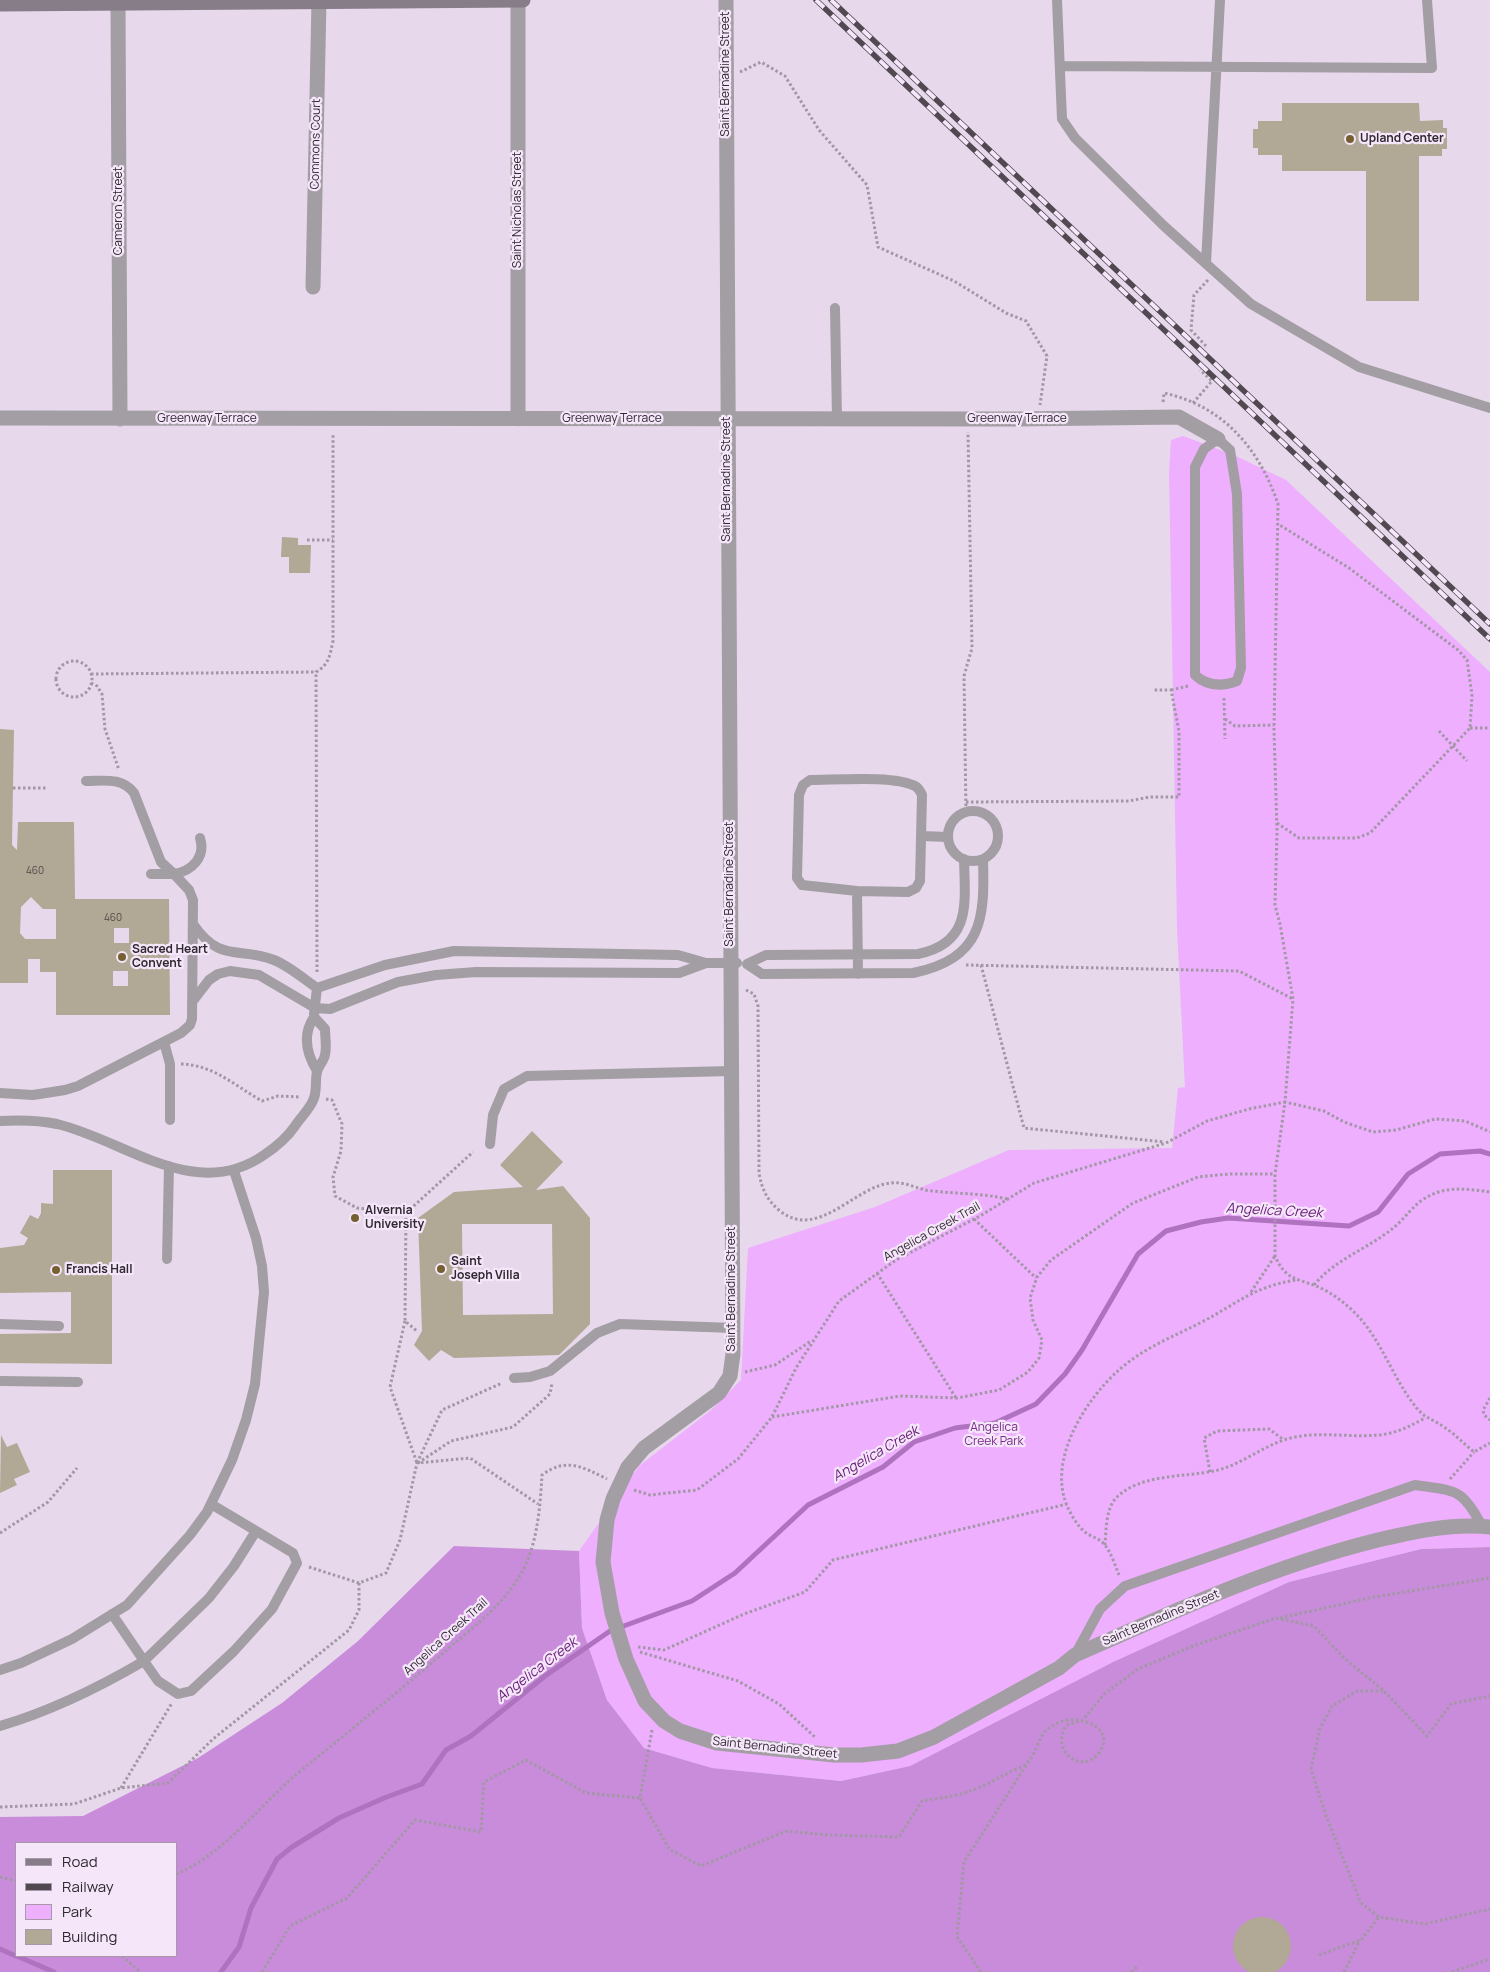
<!DOCTYPE html>
<html>
<head>
<meta charset="utf-8">
<style>
  body { margin:0 }
  #map { position:relative; width:1490px; height:1972px; overflow:hidden; background:#e7d9eb; font-family:Manrope,sans-serif }
  canvas { display:block }
  .legend { position:absolute; left:15px; top:1842px; width:162px; height:115px; box-sizing:border-box; background:#f5e6f9; border:1px solid #a69aa9; margin:0; padding:6px 9px; list-style:none; font-size:15px; color:#2f2930 }
  .legend li { display:flex; align-items:center; gap:10px; height:25px }
  .legend b { width:25px; border:1px solid #a69aa9 }
</style>
</head>
<body>
<div id="map">
<canvas width="1490" height="1972"></canvas>
<ul class="legend">
<li><b style="height:6px;background:#867d88"></b>Road</li>
<li><b style="height:6px;background:#514952"></b>Railway</li>
<li><b style="height:14px;background:#eeafff"></b>Park</li>
<li><b style="height:14px;background:#b1a895"></b>Building</li>
</ul>
</div>
<script>
const c = document.querySelector('canvas').getContext('2d');
c.lineJoin = 'round';
function paint(path, color) {
  c.fillStyle = color;
  c.fill(path, 'evenodd');
}
function stroke(path, color, width, dash) {
  c.strokeStyle = color;
  c.lineWidth = width;
  c.lineCap = dash ? 'butt' : 'round';
  c.setLineDash(dash || []);
  c.stroke(path);
}
function drawText(font, color, halo, rows, align = 'center') {
  c.font = font + ' Manrope,sans-serif';
  c.lineWidth = 4.5;
  c.setLineDash([]);
  c.textBaseline = 'middle';
  c.strokeStyle = halo;
  c.fillStyle = color;
  for (const [text, x, y, turn = 0] of rows) {
    c.save();
    c.translate(x, y);
    c.rotate((+turn || 0) * Math.PI / 180);
    c.textAlign = isNaN(turn) ? turn : align;
    if (halo) c.strokeText(text, 0, 0);
    c.fillText(text, 0, 0);
    c.restore();
  }
}
paint(new Path2D(`
  M1183 436 1234 455 1286 480 1490 672V1547L1421 1549 1289 1582 1113 1662 910 1766 841 1781 712 1768 644 1748 607 1700 582 1628 579 1551 639 1466 711 1410 741 1380 748 1248 875 1207 1009 1150 1172 1148 1178 1088 1185 1087 1177 929 1169 472 1171 440Z`), '#eeafff');
paint(new Path2D(`
  M454 1546 579 1551 582 1628 607 1700 644 1748 712 1768 841 1781 910 1766 1113 1662 1289 1582 1421 1549 1490 1547V1972H0V1817L83 1816 198 1758 282 1703 358 1641ZM16 1843H176V1956H16Z`), '#c98cda');
stroke(new Path2D(`
  M0 1949 16 1956
  M17 1956 54 1972
  M221 1972 239 1947 251 1908 277 1859 292 1847 339 1818 384 1798 422 1784 446 1750 471 1736 545 1676 610 1631 692 1601 735 1573 808 1505 883 1467 914 1442 955 1428 995 1423 1036 1404 1065 1374 1082 1350 1138 1254 1166 1231 1201 1222 1228 1218 1349 1226 1378 1212 1408 1174 1440 1154 1480 1151 1490 1154`), '#ae72be', 5);
paint(new Path2D(`
  M1282 103H1419L1420 121 1443 120V128H1447V149H1442V156H1419V301H1366V171H1282V155H1258V148H1253V129H1258V121H1282Z
  M282 537 298 538V545H311L310 573H289V557H281Z
  M0 729 14 730 12 845 17 850 18 822H74L75 899H169L170 1015H56V972H40V959H28V983H0ZM31 897 43 909H56V939H25L20 933 21 907ZM114 928H129V943H114ZM113 971H128V986H113Z
  M532 1131 563 1162 536 1190 563 1186 590 1218V1324L559 1355 454 1358 441 1350 429 1361 414 1345 422 1331 418 1218 454 1192 523 1187 500 1165ZM462 1224H552L553 1314 463 1315Z
  M53 1170H112V1364L0 1363V1334L71 1333V1292L0 1293V1248L24 1245 28 1238 20 1233 30 1215 38 1219 41 1213V1203L53 1204Z
  M1 1435 7 1447 17 1443 30 1472 14 1479 17 1485 0 1493Z
  M1233 1946a29 29 0 1 1 58 0a29 29 0 1 1-58 0Z`), '#b1a895');
stroke(new Path2D(`
  M740 72 761 62 785 76 819 130 867 185 878 247 954 281 1006 313 1026 321 1047 356 1040 405
  M1206 346 1191 330 1194 295 1208 280
  M1163 402 1164 393C1223 406 1259 448 1278 504L1274 730 1277 831 1275 905 1280 924 1293 999 1285 1102 1324 1111 1344 1122 1373 1132 1396 1130 1435 1119 1465 1121 1490 1132
  M1193 403 1212 381 1200 370
  M307 540H333
  M56 679a18 18 0 1 1 36 0a18 18 0 1 1-36 0Z
  M91 674 316 672
  M91 683 97 686 102 694 105 729 119 770
  M1171 690 1188 686
  M1224 698 1225 739
  M1225 719 1235 726 1274 725
  M1470 728H1490
  M1439 731 1467 761
  M13 788H46
  M966 802 1129 801 1149 797H1179V731L1171 690H1153
  M966 811 964 676 972 648 968 432
  M1277 823 1299 838H1357L1370 833 1470 728 1472 695 1467 660 1458 650 1349 568 1278 524
  M966 965 1239 971 1293 999
  M981 965 1024 1128 1164 1142
  M317 972 316 672C329 665 330 655 333 641V433
  M746 990 754 994 758 1006 759 1173C762 1190 767 1200 780 1211 818 1241 855 1186 891 1183 906 1181 918 1190 932 1191 958 1194 982 1193 1007 1199
  M181 1064C214 1065 235 1086 262 1101L278 1096 300 1097
  M326 1099 332 1100 342 1124 341 1151 333 1177 335 1196 357 1208 406 1213 473 1152
  M406 1213 405 1321 418 1332
  M974 1219 1036 1278
  M877 1273 956 1398
  M1314 1285C1334 1260 1367 1249 1392 1229 1405 1219 1414 1203 1429 1196 1447 1186 1470 1189 1490 1192
  M1251 1292 1275 1256
  M405 1321 390 1387 417 1463
  M745 1372 775 1365 811 1341
  M1490 1398 1483 1410 1484 1415 1490 1420
  M772 1417 900 1396 957 1398 999 1390 1028 1372 1039 1358 1042 1340 1033 1320 1030 1298 1037 1277 1051 1260 1133 1203 1198 1177 1229 1174H1275
  M417 1463 442 1410 502 1383
  M418 1463 451 1441 513 1427 550 1394 552 1383
  M1210 1472 1204 1438 1217 1431 1269 1429 1284 1440
  M1450 1479 1474 1452
  M634 1490 650 1495 697 1490 738 1459 772 1417 796 1368 839 1301 896 1260 980 1216 1034 1183 1166 1143 1207 1121 1249 1109 1285 1102 1275 1174V1256C1285 1279 1295 1278 1316 1286 1326 1290 1337 1297 1345 1304 1378 1330 1388 1369 1412 1402 1425 1420 1428 1416 1444 1427 1455 1434 1464 1444 1474 1452L1490 1443
  M0 1533 48 1502 77 1468
  M1105 1545C1106 1531 1106 1508 1116 1498 1139 1474 1185 1477 1214 1471 1243 1465 1265 1443 1295 1437 1325 1431 1356 1439 1386 1434 1401 1431 1412 1425 1425 1418
  M309 1567 359 1583 386 1573 400 1540 417 1463 470 1458 538 1504
  M1119 1575C1115 1565 1111 1552 1104 1544 1099 1538 1091 1537 1085 1532 1076 1525 1067 1508 1064 1497 1052 1453 1087 1398 1119 1370 1142 1349 1172 1337 1200 1323 1237 1304 1252 1287 1296 1280
  M1280 1618 1374 1597 1490 1578
  M638 1647 664 1650 744 1614 805 1592 833 1560 1067 1504
  M640 1652 738 1681 779 1704 816 1738
  M1383 1691H1357L1332 1706 1320 1728 1311 1769 1326 1816 1361 1903 1379 1917 1425 1924 1490 1909
  M652 1730 640 1798 669 1849 701 1866 786 1831 827 1835 899 1837 922 1801C937 1798 955 1797 970 1791 983 1787 996 1779 1008 1773 1014 1770 1024 1767 1028 1762 1042 1745 1035 1732 1060 1722 1081 1714 1118 1729 1098 1754 1079 1776 1049 1747 1067 1725L1083 1720 1104 1694 1138 1669 1193 1646 1276 1618 1314 1626 1345 1659 1384 1691 1427 1736 1451 1704 1490 1696
  M121 1788 172 1703
  M0 1807 74 1804 121 1788 168 1783 213 1739 349 1630 359 1610V1583
  M176 1874C222 1856 261 1804 298 1773 349 1731 400 1691 450 1647 474 1627 502 1605 519 1577 537 1549 540 1509 542 1475 566 1457 583 1467 607 1479
  M0 1877 16 1881
  M1319 1955 1361 1940 1379 1917
  M122 1956 140 1972
  M262 1972 290 1926 347 1898 415 1820 481 1832 484 1782 526 1760 586 1793 640 1798
  M981 1972 957 1937 964 1862 1027 1764
  M1131 1972 1137 1967
  M1344 1972 1360 1940
  M1452 1972 1490 1959`), '#a297a5', 3, [2.5, 2.5]);
stroke(new Path2D(`
  M1057 0 1062 119 1075 138 1164 226 1251 304 1359 367 1490 408
  M1060 66 1432 68 1427 0
  M1206 263 1220 0
  M835 308 837 419
  M1218 439 1230 450 1237 494 1241 668 1237 681C1221 687 1207 686 1195 675V467L1204 449Z
  M86 781C104 781 122 777 134 793L161 862 174 874C192 871 206 857 200 838
  M948 836a25 25 0 1 1 50 0a25 25 0 1 1-50 0Z
  M921 836 948 837
  M964 859C965 903 972 943 918 954L766 955 747 964 762 974 913 973C982 959 985 920 983 859
  M857 891 802 885 797 878 799 795 803 785 810 780C835 780 895 775 915 786 919 788 920 791 922 795L920 881 916 888 908 892 857 891 858 974
  M193 924C221 964 238 946 274 960 289 966 304 979 317 988
  M706 963H737
  M192 1002 209 980 218 974 230 971 259 975 315 1008 330 1009 398 982 436 975 476 972 679 973 706 963 678 955 454 951 385 965 317 988
  M314 1014 317 988
  M164 1042 170 1064V1120
  M0 1093 33 1095 65 1090 78 1086 181 1033 190 1025 192 1019 193 900 189 890 174 874H151
  M0 1121C19 1120 38 1120 57 1124 125 1140 195 1203 264 1155 276 1147 287 1138 295 1126 300 1118 311 1108 314 1098 317 1090 315 1080 317 1072 318 1066 324 1061 325 1055 327 1047 325 1037 325 1029L314 1017C302 1035 306 1053 317 1071
  M490 1144 493 1115 504 1089 527 1076 731 1071
  M167 1259 169 1166
  M0 1324 59 1326
  M514 1378 530 1377 550 1371 597 1333 620 1324 734 1328
  M0 1381 78 1382
  M112 1614 144 1661 209 1598 234 1566 256 1531
  M1075 1655 1100 1609 1125 1586 1415 1485C1456 1491 1462 1488 1482 1526
  M0 1670 21 1663 72 1639 127 1605 190 1535 207 1512 232 1460 246 1420 255 1384 264 1292 262 1266 256 1238 234 1171
  M0 1726C51 1711 98 1688 144 1661L158 1681 178 1694 191 1691 234 1651 272 1609 297 1563 293 1553 211 1504`), '#a39da4', 10);
stroke(new Path2D(`
  M726 0 733 1354 730 1376 719 1393 644 1448 628 1467 613 1499 607 1520 603 1562 612 1613 626 1659 645 1701 664 1721 680 1731 717 1743 834 1755H861L898 1751 934 1737 1059 1668 1075 1655C1172 1612 1270 1567 1374 1541 1412 1532 1450 1523 1490 1527
  M118 3 120 419
  M313 287 319 1
  M0 418 1016 419 1179 417 1218 439
  M518 419V0`), '#a39da4', 15);
stroke(new Path2D(`
  M0 4 523 0`), '#867d88', 15);
const rail = new Path2D(`
  M816 0 1490 639
  M831 0 1490 624`);
stroke(rail, '#514952', 5.5);
stroke(rail, '#f5e6f9', 4, [11]);
for (const [x, y, r, color] of [
  [1350,139,5,"#75602f"],
  [122,957,5,"#75602f"],
  [355,1218,5,"#75602f"],
  [441,1269,5,"#75602f"],
  [56,1270,5,"#75602f"]
]) {
  const dot = new Path2D();
  dot.arc(x, y, r, 0, 2 * Math.PI);
  c.fillStyle = color;
  c.fill(dot);
  stroke(dot, '#f5e6f9', 2);
}
drawText('10px', '#504949', null, [
  ["460",35,871],
  ["460",113,918]
]);
drawText('12px', '#2f2930', '#f5e6f9', [
  ["Saint Bernadine Street",726,74,-90],
  ["Commons Court",316,144,-89],
  ["Saint Nicholas Street",518,210,-90],
  ["Cameron Street",119,211,-90],
  ["Greenway Terrace",207,419],
  ["Greenway Terrace",612,419],
  ["Greenway Terrace",1017,419],
  ["Saint Bernadine Street",727,479,-90],
  ["Saint Bernadine Street",730,884,-90],
  ["Angelica Creek Trail",932,1232,-29],
  ["Saint Bernadine Street",732,1289,-90],
  ["Saint Bernadine Street",1161,1618,-23],
  ["Angelica Creek Trail",446,1637,-42],
  ["Saint Bernadine Street",775,1748,6]
]);
drawText('bold 12px', '#2f2930', '#f5e6f9', [
  ["Upland Center",1360,139],
  ["Sacred Heart",132,950],
  ["Convent",132,964],
  ["Alvernia",365,1211],
  ["University",365,1225],
  ["Saint",451,1262],
  ["Joseph Villa",451,1276],
  ["Francis Hall",66,1270]
], 'left');
drawText('12px', '#762c88', '#f5e6f9', [
  ["Angelica",994,1428],
  ["Creek Park",994,1442]
]);
drawText('italic 14px', '#671c79', '#f5e6f9', [
  ["Angelica Creek",1274,1211,3],
  ["Angelica Creek",876,1454,-30],
  ["Angelica Creek",537,1670,-37]
]);
</script>
</body>
</html>
